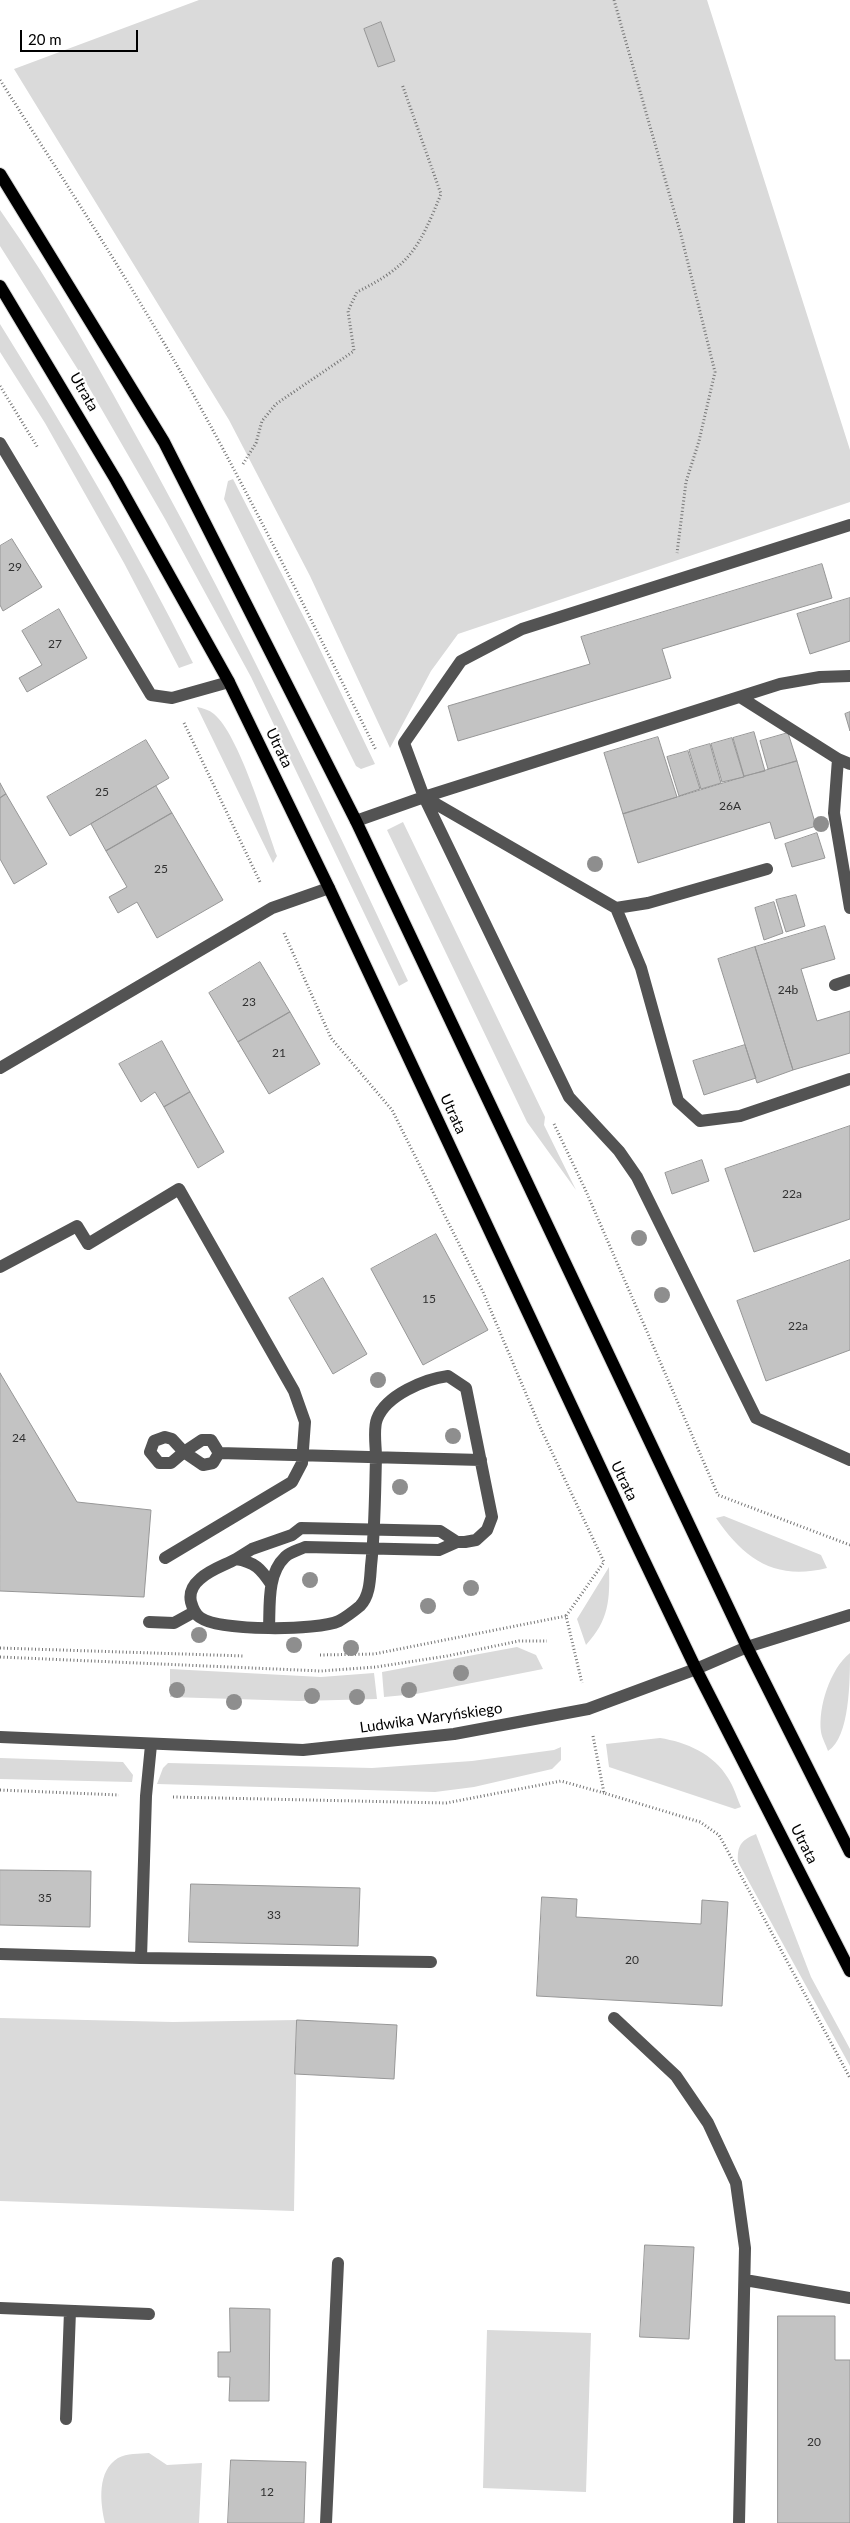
<!DOCTYPE html>
<html>
<head>
<meta charset="utf-8">
<style>
  body { margin:0 }
  #map { position:relative; width:850px; height:2523px; overflow:hidden; background:#fff; font-family:Lato,sans-serif }
  canvas { display:block }
  .scale { position:absolute; left:20px; top:30px; width:118px; height:22px; box-sizing:border-box; border:2px solid #000; border-top:0; padding-left:6px; font-size:15px; line-height:18px; white-space:nowrap; color:#000; -webkit-text-stroke:4px #fff; paint-order:stroke }
</style>
</head>
<body>
<div id="map">
<canvas width="850" height="2523"></canvas>
<div class="scale">20 m</div>
</div>
<script>
const c = document.querySelector('canvas').getContext('2d');
c.lineJoin = 'round';
function paint(path, color) {
  c.fillStyle = color;
  c.fill(path, 'evenodd');
}
function stroke(path, color, width, dash) {
  c.strokeStyle = color;
  c.lineWidth = width;
  c.lineCap = dash ? 'butt' : 'round';
  c.setLineDash(dash || []);
  c.stroke(path);
}
function drawText(font, color, halo, rows, align = 'center') {
  c.font = font + ' Lato,sans-serif';
  c.lineWidth = 4;
  c.setLineDash([]);
  c.textBaseline = 'middle';
  c.strokeStyle = halo;
  c.fillStyle = color;
  for (const [text, x, y, turn = 0] of rows) {
    c.save();
    c.translate(x, y);
    c.rotate((+turn || 0) * Math.PI / 180);
    c.textAlign = isNaN(turn) ? turn : align;
    if (halo) c.strokeText(text, 0, 0);
    c.fillText(text, 0, 0);
    c.restore();
  }
}
paint(new Path2D(`
  M199 0H707L850 450V502L458 634 431 671 390 748 310 576 229 420 14 69Z
  M0 210C56 289 102 374 149 459 242 629 326 805 408 981L399 986 251 677 165 519 87 384 0 246Z
  M0 324C69 435 135 547 193 663L179 668 124 563 45 423 0 352Z
  M233 479 314 637 375 764 361 769 356 766 224 499 228 481Z
  M197 707C203 708 209 710 214 714 239 735 265 823 277 856L273 863Z
  M403 822 545 1117 544 1125 576 1190 527 1122 387 830Z
  M724 1516 821 1555 827 1568C775 1581 744 1559 716 1518Z
  M609 1567C610 1600 609 1620 586 1645L577 1619Z
  M517 1647 536 1655 543 1669 416 1694 384 1697 382 1672Z
  M850 1653C850 1679 850 1738 828 1751 826 1745 822 1738 821 1732 818 1707 830 1669 850 1653Z
  M170 1669 321 1677 374 1673 377 1699 299 1701 170 1697Z
  M660 1738C686 1742 714 1754 728 1778 734 1787 737 1798 741 1807L735 1809 609 1767 606 1744Z
  M561 1747V1760L552 1769 474 1787 435 1792 157 1784 163 1768 168 1763 372 1768 472 1761 554 1750Z
  M0 1758 123 1762 133 1775 132 1782 0 1779Z
  M756 1834 811 1977 850 2049V2066L738 1862C737 1846 741 1840 756 1834Z
  M0 2018 173 2022 297 2020 294 2211 0 2201Z
  M487 2330 591 2333 586 2492 483 2488Z
  M149 2453 167 2465 202 2463 199 2523H105C100 2502 97 2471 118 2458 127 2453 139 2454 149 2453Z`), '#dadada');
const building = new Path2D(`
  M381 22 395 61 378 67 364 29Z
  M12 539 42 587 3 611 0 605V546Z
  M822 564 832 598 662 649 671 678 458 741 448 706 590 664 581 637Z
  M850 598V641L810 654 797 614Z
  M59 609 87 658 27 692 19 678 42 665 22 631Z
  M850 712V731L845 714Z
  M754 732 765 771 744 776 733 738Z
  M788 733 797 761 768 769 760 741Z
  M658 737 677 797 623 814 604 753Z
  M732 738 744 777 722 782 711 744Z
  M146 740 169 778 70 836 47 797Z
  M710 744 721 783 701 789 689 750Z
  M688 751 700 789 679 796 667 757Z
  M797 761 816 826 775 839 770 822 638 863 623 814Z
  M0 783 6 794 0 798Z
  M156 786 172 813 106 851 91 824Z
  M6 794 47 864 14 884 0 859V798Z
  M172 813 223 900 157 938 137 902 118 913 109 897 127 887 106 851Z
  M817 833 825 858 792 867 785 844Z
  M796 895 805 926 786 932 776 900Z
  M774 902 783 933 764 940 755 908Z
  M825 926 835 959 801 969 817 1021 850 1011V1053L793 1070 755 947Z
  M755 947 793 1070 757 1083 718 959Z
  M260 962 290 1012 238 1042 209 993Z
  M290 1012 320 1064 269 1094 238 1042Z
  M162 1041 190 1092 164 1107 155 1092 141 1102 119 1064Z
  M745 1045 756 1078 704 1095 693 1061Z
  M190 1092 224 1152 198 1168 164 1107Z
  M850 1126V1219L754 1252 725 1169Z
  M702 1160 709 1181 672 1194 665 1173Z
  M436 1234 488 1330 423 1365 371 1269Z
  M850 1260V1350L766 1381 737 1301Z
  M323 1278 367 1354 333 1374 289 1298Z
  M0 1373 77 1502 151 1510 144 1597 0 1591Z
  M0 1870 91 1871 90 1927 0 1925Z
  M191 1884 360 1888 358 1946 189 1942Z
  M542 1897 577 1899 576 1917 701 1924 702 1900 728 1902 722 2006 537 1996Z
  M297 2020 397 2025 394 2079 295 2074Z
  M645 2245 694 2247 689 2339 640 2337Z
  M230 2308 270 2309 269 2401H229L230 2377H218V2352H230Z
  M778 2316H835V2360H850V2523H778Z
  M231 2460 306 2462 304 2523H228Z`);
paint(building, '#c3c3c3');
stroke(building, '#979797', 1);
const major = new Path2D(`
  M0 174 164 442 356 821 747 1647 850 1852
  M0 286 116 480 229 682 329 888 632 1535 696 1669 850 1971`);
stroke(major, '#dbdbdb', 14);
stroke(new Path2D(`
  M614 0 681 235 715 372 699 441 686 482 677 553
  M0 80C68 187 137 292 198 403 261 517 318 634 376 750
  M0 386 38 448
  M243 464 256 443 262 421 276 404 354 351 348 311 357 292C410 266 419 248 441 194L402 84
  M184 723 261 884
  M284 933 331 1038 392 1110 483 1292 540 1427 604 1562 566 1616
  M554 1124 585 1189 718 1495 850 1545
  M0 1648 244 1656
  M320 1655 374 1654 566 1616 582 1683
  M0 1657 321 1671 376 1667 447 1656 519 1641H547
  M593 1736 604 1793 700 1822 719 1835 850 2078
  M0 1790 119 1795
  M173 1797 446 1803 561 1781 604 1793`), '#757575', 3, [1, 2.5]);
stroke(new Path2D(`
  M0 443 151 695 172 698 229 682
  M850 525 522 629 461 661 404 743 424 797 569 1097 619 1151 637 1177 756 1418 850 1460
  M740 697 838 759 850 764
  M838 759 834 813 850 908
  M424 797 616 908 641 968 678 1101 700 1121 740 1116 850 1079
  M356 821 424 797 780 684 820 677 850 676
  M616 908 648 903 767 869
  M835 985 850 980
  M0 1068 272 908 329 888
  M0 1267 77 1226 88 1244 179 1189 294 1391 305 1422 302 1463 292 1482 165 1558
  M165 1437 172 1439 184 1452 171 1463H159L150 1452 154 1441Z
  M202 1440H211L219 1453 213 1463 203 1465 184 1452Z
  M219 1453 481 1460
  M236 1559C225 1565 209 1570 200 1579 193 1585 189 1593 191 1602 193 1609 195 1615 201 1618 219 1631 318 1631 339 1621 346 1617 354 1611 360 1606 370 1596 370 1579 371 1566 375 1530 375 1493 376 1457 376 1446 373 1429 377 1419 386 1395 425 1379 448 1376L466 1388 492 1517 487 1530 476 1540 465 1542H457L440 1531 301 1528 292 1535 252 1549 236 1559
  M236 1559C255 1562 261 1569 271 1584
  M149 1622 174 1623 194 1612
  M269 1628C270 1605 267 1574 285 1557 290 1552 299 1550 305 1547L439 1550 457 1542
  M0 1737 303 1750 454 1734 588 1709 696 1669 747 1647 850 1615
  M0 1954 141 1958 146 1796 151 1745
  M141 1958 431 1962
  M614 2018 676 2076 708 2123 736 2183 745 2248 739 2523
  M745 2280 850 2298
  M0 2308 149 2314
  M66 2419 70 2311
  M326 2523 338 2263`), '#535353', 12);
stroke(major, '#000', 12);
c.fillStyle = '#8e8e8e';
for (const [x, y] of [
  [821,824],
  [595,864],
  [639,1238],
  [662,1295],
  [378,1380],
  [453,1436],
  [400,1487],
  [310,1580],
  [471,1588],
  [428,1606],
  [199,1635],
  [294,1645],
  [351,1648],
  [461,1673],
  [177,1690],
  [409,1690],
  [312,1696],
  [357,1697],
  [234,1702]
]) {
  c.beginPath();
  c.arc(x, y, 8, 0, 2 * Math.PI);
  c.fill();
}
drawText('12px', '#313131', null, [
  ["29",15,567],
  ["27",55,644],
  ["25",102,792],
  ["26A",730,806],
  ["25",161,869],
  ["24b",788,990],
  ["23",249,1002],
  ["21",279,1053],
  ["22a",792,1194],
  ["15",429,1299],
  ["22a",798,1326],
  ["24",19,1438],
  ["35",45,1898],
  ["33",274,1915],
  ["20",632,1960],
  ["20",814,2442],
  ["12",267,2492]
]);
drawText('15px', '#000', '#fff', [
  ["Utrata",84,392,60],
  ["Utrata",279,748,64],
  ["Utrata",453,1114,65],
  ["Utrata",624,1481,64],
  ["Ludwika Waryńskiego",431,1718,-8],
  ["Utrata",804,1844,63]
]);
</script>
</body>
</html>
